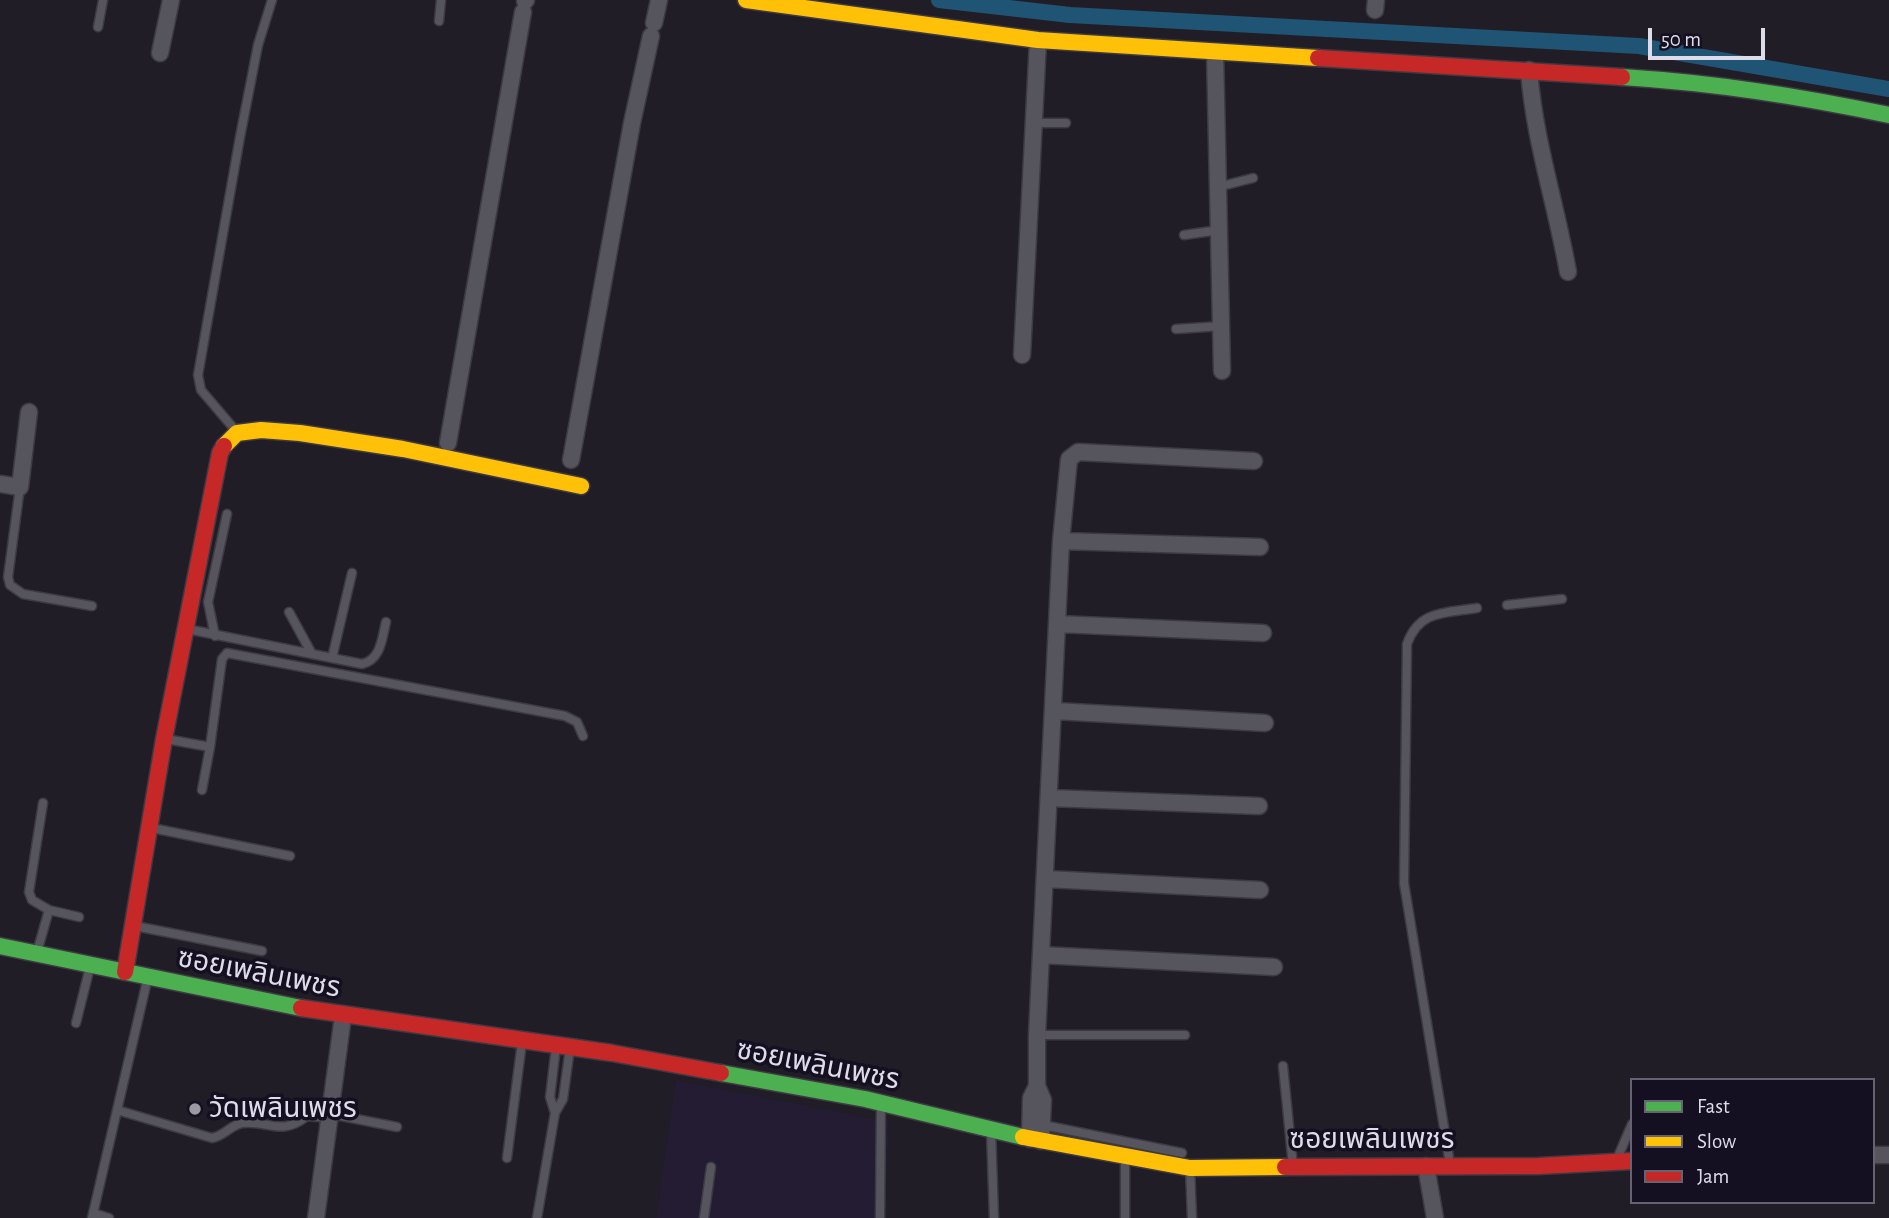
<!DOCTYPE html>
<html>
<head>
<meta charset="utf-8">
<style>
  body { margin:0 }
  #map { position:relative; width:1889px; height:1218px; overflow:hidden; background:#201d27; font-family:"Alegreya Sans",sans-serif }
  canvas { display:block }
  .legend { position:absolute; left:1630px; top:1078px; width:245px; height:126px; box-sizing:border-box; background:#151021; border:2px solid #666271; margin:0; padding:9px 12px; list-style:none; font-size:21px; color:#dfdce9 }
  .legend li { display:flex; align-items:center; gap:14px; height:35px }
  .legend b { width:35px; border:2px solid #666271 }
  .scale { position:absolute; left:1648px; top:28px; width:117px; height:32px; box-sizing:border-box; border:4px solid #dfdce9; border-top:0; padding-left:9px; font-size:21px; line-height:24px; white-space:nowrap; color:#dfdce9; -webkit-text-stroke:5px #151021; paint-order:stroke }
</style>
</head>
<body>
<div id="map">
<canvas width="1889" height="1218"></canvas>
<ul class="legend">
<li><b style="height:9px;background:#4caf50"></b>Fast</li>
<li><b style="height:9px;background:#ffc107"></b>Slow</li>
<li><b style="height:9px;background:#c62828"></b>Jam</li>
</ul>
<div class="scale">50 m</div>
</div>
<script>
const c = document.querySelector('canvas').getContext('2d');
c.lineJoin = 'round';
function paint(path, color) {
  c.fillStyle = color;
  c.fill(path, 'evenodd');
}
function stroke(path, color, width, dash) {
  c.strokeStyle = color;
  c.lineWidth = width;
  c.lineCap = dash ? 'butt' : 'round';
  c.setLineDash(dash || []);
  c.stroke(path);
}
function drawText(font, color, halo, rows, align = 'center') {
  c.font = font + ' "Alegreya Sans","Noto Sans Thai",sans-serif';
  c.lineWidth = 7;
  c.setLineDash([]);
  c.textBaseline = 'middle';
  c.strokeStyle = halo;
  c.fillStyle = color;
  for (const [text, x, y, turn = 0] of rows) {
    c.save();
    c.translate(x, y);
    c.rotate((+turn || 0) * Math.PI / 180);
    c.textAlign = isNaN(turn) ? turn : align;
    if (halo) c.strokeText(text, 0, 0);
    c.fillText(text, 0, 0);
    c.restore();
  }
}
paint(new Path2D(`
  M676 1080 889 1122 885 1218H656Z`), '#231c32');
stroke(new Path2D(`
  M939 0 1070 15 1639 46 1889 89`), '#205474', 16);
const lane = new Path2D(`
  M439 21 441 0
  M98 27 103 0
  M1033 123H1066
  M1218 187 1253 178
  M1184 235 1219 230
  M1176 329 1222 326
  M236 431 201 390 198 375 240 137 258 45 272 0
  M20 487 8 577 10 585 23 594 92 606
  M1507 605 1562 599
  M289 612 312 654
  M187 629 362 664C381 660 382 638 386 622
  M215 636 208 602 227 514
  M332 658 352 573
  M166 739 210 747 222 659 227 653 565 716 577 722 583 736
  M202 790 210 747
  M152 828 290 856
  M49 910 79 917
  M135 926 262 951
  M37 952 49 910 32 900 29 892 43 803
  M76 1023 90 967
  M1037 1035H1185
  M1283 1066 1293 1166
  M117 1110 212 1138C224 1136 231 1125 242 1123 270 1120 280 1137 307 1116L330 1118
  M555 1113 550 1097 556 1047
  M331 1114 397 1127
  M1043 1125 1182 1153
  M991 1130 994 1218
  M507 1158 522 1042
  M1617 1159 1632 1124
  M1450 1164 1404 883 1407 644C1419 610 1445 613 1477 608
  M1190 1168 1192 1218
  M93 1213 109 1218
  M92 1218 147 981
  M537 1218 555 1113 563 1099 570 1048
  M704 1218 711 1167
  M880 1218 881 1103
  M1125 1218V1158`);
const street = new Path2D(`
  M525 1 526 0
  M1375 10 1376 0
  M654 23 659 0
  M1215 52 1222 371
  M160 53 171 0
  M1529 70C1534 139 1556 204 1568 272
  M1022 355 1038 40
  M448 443 523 12
  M571 460 632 123 651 36
  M0 484 20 487 29 412
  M1061 541 1260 547
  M1058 624 1263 633
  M1055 711 1265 723
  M1050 798 1259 806
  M1046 879 1260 890
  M1041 955 1274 967
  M1030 1139 1031 1098 1037 1086
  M1041 1141 1043 1100 1037 1086V1035L1061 541 1069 459 1078 452 1254 461
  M1873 1155H1889
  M1426 1166 1435 1218
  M316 1218 343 1016`);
const fast = new Path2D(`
  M1622 77C1716 83 1798 96 1889 115
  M0 946 301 1008
  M721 1073 865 1099 1023 1137`);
const slow = new Path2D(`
  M746 0 1038 40 1318 58
  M224 446 237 433 261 430 300 433 403 449 581 486
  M1023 1137 1190 1168 1285 1167`);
const jam = new Path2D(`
  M1318 58 1622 77
  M125 972 164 739 220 453 224 446
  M301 1008 612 1053 721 1073
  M1285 1167 1539 1166 1632 1161`);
stroke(lane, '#3d3a43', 11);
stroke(street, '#3d3a43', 19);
stroke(fast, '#3d3a43', 19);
stroke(slow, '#3d3a43', 19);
stroke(jam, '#3d3a43', 19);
stroke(lane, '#56545c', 8);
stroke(street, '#56545c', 16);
stroke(fast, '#4caf50', 16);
stroke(slow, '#ffc107', 16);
stroke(jam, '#c62828', 16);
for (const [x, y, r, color] of [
  [195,1109,7,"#9c99a5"]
]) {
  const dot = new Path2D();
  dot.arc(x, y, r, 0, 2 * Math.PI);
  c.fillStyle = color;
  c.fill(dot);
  stroke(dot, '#151021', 2.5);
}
drawText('28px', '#dfdce9', '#151021', [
  ["ซอยเพลินเพชร",259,973,11],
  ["ซอยเพลินเพชร",818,1065,11],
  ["ซอยเพลินเพชร",1372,1140]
]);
drawText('28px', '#dfdce9', '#151021', [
  ["วัดเพลินเพชร",209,1109]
], 'left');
</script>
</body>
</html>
